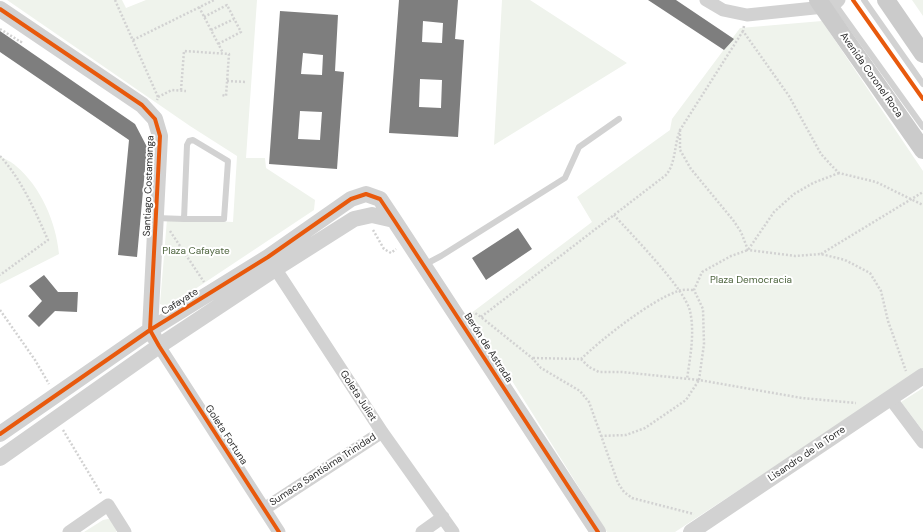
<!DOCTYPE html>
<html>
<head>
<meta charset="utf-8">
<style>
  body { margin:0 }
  canvas { display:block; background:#fff }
</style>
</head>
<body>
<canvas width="923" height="532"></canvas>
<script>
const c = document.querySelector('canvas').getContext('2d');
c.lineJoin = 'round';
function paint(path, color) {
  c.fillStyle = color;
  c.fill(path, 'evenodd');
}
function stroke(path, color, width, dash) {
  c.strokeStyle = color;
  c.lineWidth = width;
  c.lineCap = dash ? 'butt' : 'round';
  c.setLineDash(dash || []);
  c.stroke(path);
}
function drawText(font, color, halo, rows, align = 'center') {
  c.font = font + ' "DM Sans",sans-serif';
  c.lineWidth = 4;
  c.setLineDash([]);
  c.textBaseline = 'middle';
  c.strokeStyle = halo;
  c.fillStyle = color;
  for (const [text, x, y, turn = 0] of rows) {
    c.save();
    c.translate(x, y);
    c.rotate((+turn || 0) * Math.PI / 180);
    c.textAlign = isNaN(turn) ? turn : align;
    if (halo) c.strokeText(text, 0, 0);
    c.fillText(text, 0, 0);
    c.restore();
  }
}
paint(new Path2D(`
  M7 0H122L126 8 146 0H257L246 158H265L266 168 315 200 314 210 168 307 160 304 167 219 233 222 237 156 190 126Z
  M502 0H530L627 63 494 145Z
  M912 0H923V16Z
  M822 21 923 171V369L675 532H607L470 314 592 222 577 197 670 130 672 119 740 28Z
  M0 156C5 159 12 162 16 166 41 187 56 222 59 254L0 284Z
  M923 388V431L901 402Z
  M108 519 113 520 117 530 116 532H84L103 520Z`), '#eff3ec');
paint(new Path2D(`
  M399 0H458L455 39 464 40 458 137 389 133ZM423 21 443 23 442 43 422 42ZM420 79 442 80 441 108 419 107Z
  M648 0H676L734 39 724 50Z
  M280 11 338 15 335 71 344 72 337 169 269 164ZM303 53 323 55 322 75 301 74ZM300 111 322 112 320 140 298 139Z
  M0 31 135 124 147 147 137 257 118 255 129 140 0 52Z
  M518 228 532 249 486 280 472 258Z
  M44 275 58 292H78L77 312 55 311 39 327 28 316 42 301 29 286Z`), '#7e7e7e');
stroke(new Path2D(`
  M115 0 158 97 157 100
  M199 7 223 53
  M204 17 227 5 241 32 218 44
  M744 26 743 31 789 96 821 154 832 166 839 173 876 182 923 205
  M0 29 21 42 22 40
  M211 30 234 19
  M133 40 214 0
  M227 81 247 82
  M181 90 184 51 229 54 226 96 222 95
  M158 97 172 90 186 91
  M680 130V150L691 169 733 220 741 232 748 250 795 256 821 254 845 260 870 273 881 291 888 321 906 371
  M0 156C22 180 35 211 48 240L0 275
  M839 173 813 183 794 194 774 212 748 250 731 256 702 272 694 290 703 309 704 344 699 380 802 398 856 403
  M614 215C632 235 685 289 690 311 695 333 690 358 687 379
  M373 230 384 249 391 253 396 249
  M170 231 204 282
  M821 254 923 192
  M0 310 35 360 49 384
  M472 315 475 313 481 317 532 358 541 368 580 391 589 402 618 483 624 492 632 498 694 514
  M481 317 666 175C676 163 674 145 680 130L743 31
  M533 358 581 359C603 338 650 301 678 291 683 289 689 290 694 290
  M581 359 589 367 599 372H622L699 380 686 400 645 428 626 435 601 436
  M63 430 102 495`), '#d2d2d2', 2.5, [2, 2]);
stroke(new Path2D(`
  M864 0 923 84
  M834 3 923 127
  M193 140 228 161 224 219H184L187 145 189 141Z
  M156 218 184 219
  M424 265 441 256 565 178 579 147 619 119`), '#d2d2d2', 6);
stroke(new Path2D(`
  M706 0 723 10 747 15 824 7 835 4 839 0
  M271 262 382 432 453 532
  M159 346 279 532
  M890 398 923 442
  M264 509 382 432
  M69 532 108 505 125 532
  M422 532 443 517`), '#d2d2d2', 13);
stroke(new Path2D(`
  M0 9 142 105 155 119 160 136 150 330 154 337
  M0 434 150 330 268 257 351 199 366 194 380 199 394 220 598 532
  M0 458 159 346 275 269 354 219 372 215 394 220
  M691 532 923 376`), '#d2d2d2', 16);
stroke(new Path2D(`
  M818 0 923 150
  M886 0 923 54`), '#cbcbcb', 18);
stroke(new Path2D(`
  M853 0 923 99
  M0 9 142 105 155 119 160 136 150 330 159 346 279 532
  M0 434 150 330 268 257 351 199 366 194 380 199 394 220 598 532`), '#e8590c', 4);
drawText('10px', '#2d2d2d', '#fff', [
  ["Avenida Coronel Roca",871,75,55],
  ["Santiago Costamanga",149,186,-88],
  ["Cafayate",180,302,-32],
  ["Berón de Astrada",488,348,57],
  ["Goleta Juliet",358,396,57],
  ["Goleta Fortuna",226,435,57],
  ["Lisandro de la Torre",807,454,-34],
  ["Sumaca Santísima Trinidad",323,470,-33]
]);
drawText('10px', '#4e653f', '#fff', [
  ["Plaza Cafayate",196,251],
  ["Plaza Democracia",751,280]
]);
</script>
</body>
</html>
